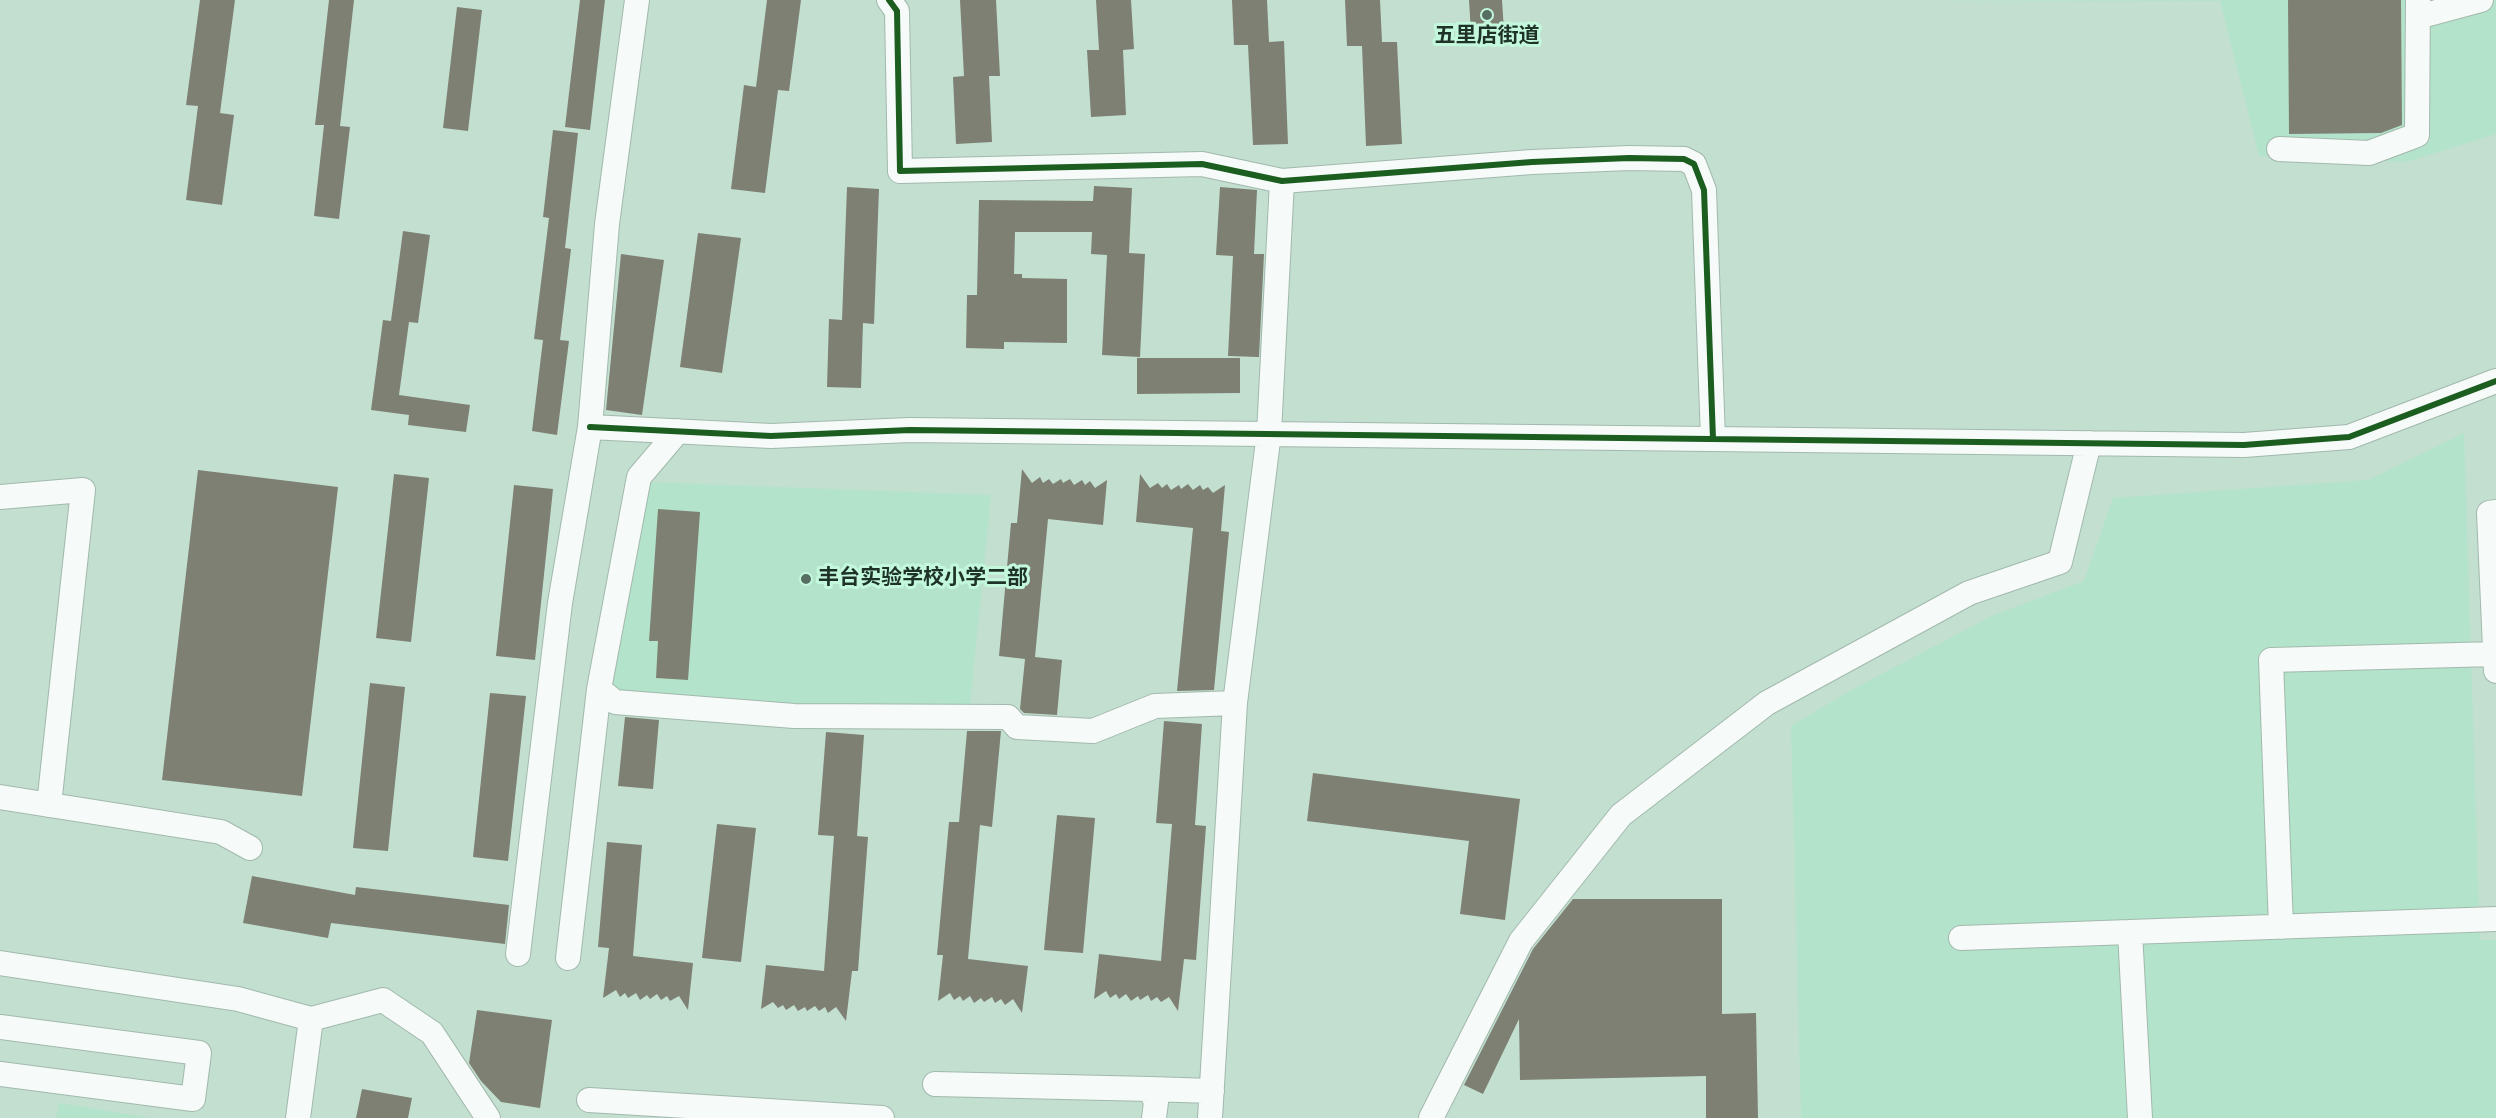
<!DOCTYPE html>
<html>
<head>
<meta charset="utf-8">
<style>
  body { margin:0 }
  canvas { display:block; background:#c2dfd0 }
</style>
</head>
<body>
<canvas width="2496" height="1118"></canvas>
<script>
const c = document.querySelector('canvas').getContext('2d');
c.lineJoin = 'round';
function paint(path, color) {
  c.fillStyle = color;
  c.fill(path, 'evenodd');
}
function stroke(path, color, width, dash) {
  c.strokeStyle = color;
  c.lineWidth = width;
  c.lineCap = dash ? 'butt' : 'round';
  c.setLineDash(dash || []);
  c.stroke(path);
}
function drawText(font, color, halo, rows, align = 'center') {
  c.font = font + ' Jost,"Noto Sans SC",sans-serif';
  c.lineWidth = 6;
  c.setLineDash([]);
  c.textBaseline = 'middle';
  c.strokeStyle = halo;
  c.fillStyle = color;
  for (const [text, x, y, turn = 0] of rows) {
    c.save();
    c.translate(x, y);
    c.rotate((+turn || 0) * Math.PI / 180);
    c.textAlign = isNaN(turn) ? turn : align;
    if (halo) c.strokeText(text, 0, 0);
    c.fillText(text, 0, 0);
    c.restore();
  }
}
paint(new Path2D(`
  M1798 0H2496V134L2406 162 2259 156 2220 1Z
  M2464 433 2480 940H2496V1118H1801L1791 726 1853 689 1994 615 2084 581 2113 498 2369 480Z
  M648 482 991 495 969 715 620 696 608 680 628 605 631 552Z
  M59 1103 152 1118H56Z`), '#b4e3cb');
paint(new Path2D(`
  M200 0H235L220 113 234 115 222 205 186 200 198 106 186 105Z
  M329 0H354L340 126 350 127 339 219 314 216 324 125H315Z
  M580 0H605L590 130 565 127Z
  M767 0H801L789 91 778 90 765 193 731 189 744 85 756 87Z
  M960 0H996L1000 76H989L992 142 956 144 953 77 964 76Z
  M1096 0H1131L1134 49 1123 50 1126 115 1091 117 1087 50H1099Z
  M1232 0H1267L1269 42 1284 41 1288 144 1253 145 1248 45H1234Z
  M1345 0H1380L1382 42H1397L1402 144 1366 146 1362 46H1347Z
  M1469 0H1502L1504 31 1471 33Z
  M2288 0H2401L2402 125 2381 133 2289 134Z
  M457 7 482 10 468 131 443 128Z
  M553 130 578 133 565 248 571 249 560 340 569 341 557 435 532 431 543 340 534 339 549 218 543 217Z
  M1094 186 1132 188 1129 253 1145 254 1140 357 1102 355 1107 255 1091 254 1092 232H1015L1014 274H1022V278L1067 279V343L1004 342V349L966 348 967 295H977L979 200 1093 201Z
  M847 187 879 189 874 324 863 323 861 388 827 387 829 319 842 320Z
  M1220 187 1257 190 1254 254H1264L1259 357 1228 356 1233 256 1216 255Z
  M403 231 430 235 418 323 409 322 399 395 470 405 466 432 408 425 409 415 371 410 383 320 391 321Z
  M698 233 741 238 722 373 680 367Z
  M621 254 664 260 642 415 606 410Z
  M1137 358H1240V393L1137 394Z
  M1022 469 1032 483 1040 477 1043 483 1049 479 1053 484 1061 479 1063 483 1070 479 1074 485 1082 480 1085 485 1090 481 1095 488 1107 480 1103 525 1048 519 1035 657 1062 660 1057 715 1024 713 1020 709 1025 659 999 656 1011 523H1017Z
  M198 470 338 487 302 796 162 780Z
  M394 474 429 478 411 642 376 638Z
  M1140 474 1150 488 1158 483 1162 488 1167 484 1171 490 1179 485 1181 489 1188 484 1193 490 1200 485 1203 490 1208 487 1213 493 1225 485 1221 531 1229 532 1214 690 1177 691 1193 528 1136 522Z
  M514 485 553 489 535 660 496 656Z
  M658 509 700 512 688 680 656 678 658 641H649Z
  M370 683 405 687 388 851 353 848Z
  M490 693 526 696 508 861 473 857Z
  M625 717 659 720 653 789 618 786Z
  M1164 721 1202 724 1195 825 1206 826 1196 960 1184 959 1178 1011 1169 997 1161 1002 1157 997 1151 1001 1148 995 1140 1000 1138 996 1131 1001 1126 994 1119 999 1116 994 1110 998 1106 991 1094 999 1099 954 1161 961 1172 824 1156 823Z
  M967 731H1001L992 827 980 825 968 959 1028 966 1022 1013 1013 999 1005 1005 1001 999 995 1003 992 997 984 1002 981 998 974 1003 970 996 963 1001 960 996 954 1000 950 993 938 1001 943 955H937L949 822H959Z
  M826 732 864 735 857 836 868 837 858 971H852L846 1021 836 1007 828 1013 825 1007 819 1011 815 1006 807 1011 805 1007 798 1011 794 1005 786 1010 783 1005 778 1008 773 1002 761 1009 766 965 824 971 834 836 818 835Z
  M1313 773 1520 799 1505 920 1460 914 1469 841 1307 821Z
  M1057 815 1095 818 1083 953 1044 950Z
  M717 824 756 828 741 962 702 958Z
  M607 842 642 845 633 956 693 963 688 1010 679 996 670 1001 667 996 661 1000 657 994 650 999 647 995 640 1000 636 993 628 998 625 993 620 997 616 990 603 998 609 948 598 947Z
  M252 876 355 895 356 887 509 905 505 944 331 923 328 938 243 923Z
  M1573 899H1722V1014L1756 1013 1758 1118H1706V1076L1520 1080 1519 1019 1483 1094 1464 1085 1533 949Z
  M477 1010 552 1020 540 1108 501 1102 481 1081 469 1063Z
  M362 1089 412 1098 408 1118H356Z`), '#7e8074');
const minor = new Path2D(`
  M889 0 897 11 900 171 1202 164 1282 181 1532 162 1629 158 1684 159 1694 164 1704 190 1713 439
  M2418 17 2481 0
  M2279 149 2369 153 2417 135 2418 0
  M590 427 771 436 910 430 2244 445 2349 437 2496 381
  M678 431 639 477 599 689 615 702 794 716 1008 717 1017 727 1093 731 1155 706 1235 703
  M0 497 83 490 49 805
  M2496 512 2489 513 2496 671
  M0 797 221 832 250 848
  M2281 927 2271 660 2495 654
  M2130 932 2140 1118
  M1961 938 2496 919
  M518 954 560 603 590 427 607 224 637 0
  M568 958 599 689
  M0 963 238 999 311 1019
  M0 1027 199 1053 193 1099 0 1074
  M935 1084 1150 1089 1156 1102 1154 1118
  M1150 1089 1212 1091
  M589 1100 882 1118
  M298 1118 311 1019 383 1000 432 1033 488 1118
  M1210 1118 1235 703 1269 433 1282 181
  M1431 1118 1521 941 1621 815 1767 703 1969 593 2060 562 2089 443`);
stroke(minor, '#a2b9ad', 26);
stroke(minor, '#f6faf8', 24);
stroke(new Path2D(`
  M889 0 897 11 900 171 1202 164 1282 181 1532 162 1629 158 1684 159 1694 164 1704 190 1713 439
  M590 427 771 436 910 430 2244 445 2349 437 2496 381`), '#1b5e20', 6);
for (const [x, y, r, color] of [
  [1487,15,6,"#576f63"],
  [806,579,6,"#576f63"]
]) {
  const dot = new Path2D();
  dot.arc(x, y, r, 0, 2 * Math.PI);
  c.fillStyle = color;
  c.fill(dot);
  stroke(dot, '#c3f8dd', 2);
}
drawText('bold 21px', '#1e3228', '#c3f8dd', [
  ["五里店街道",1487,37],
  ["丰台实验学校小学二部",818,579,"left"]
]);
</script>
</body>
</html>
